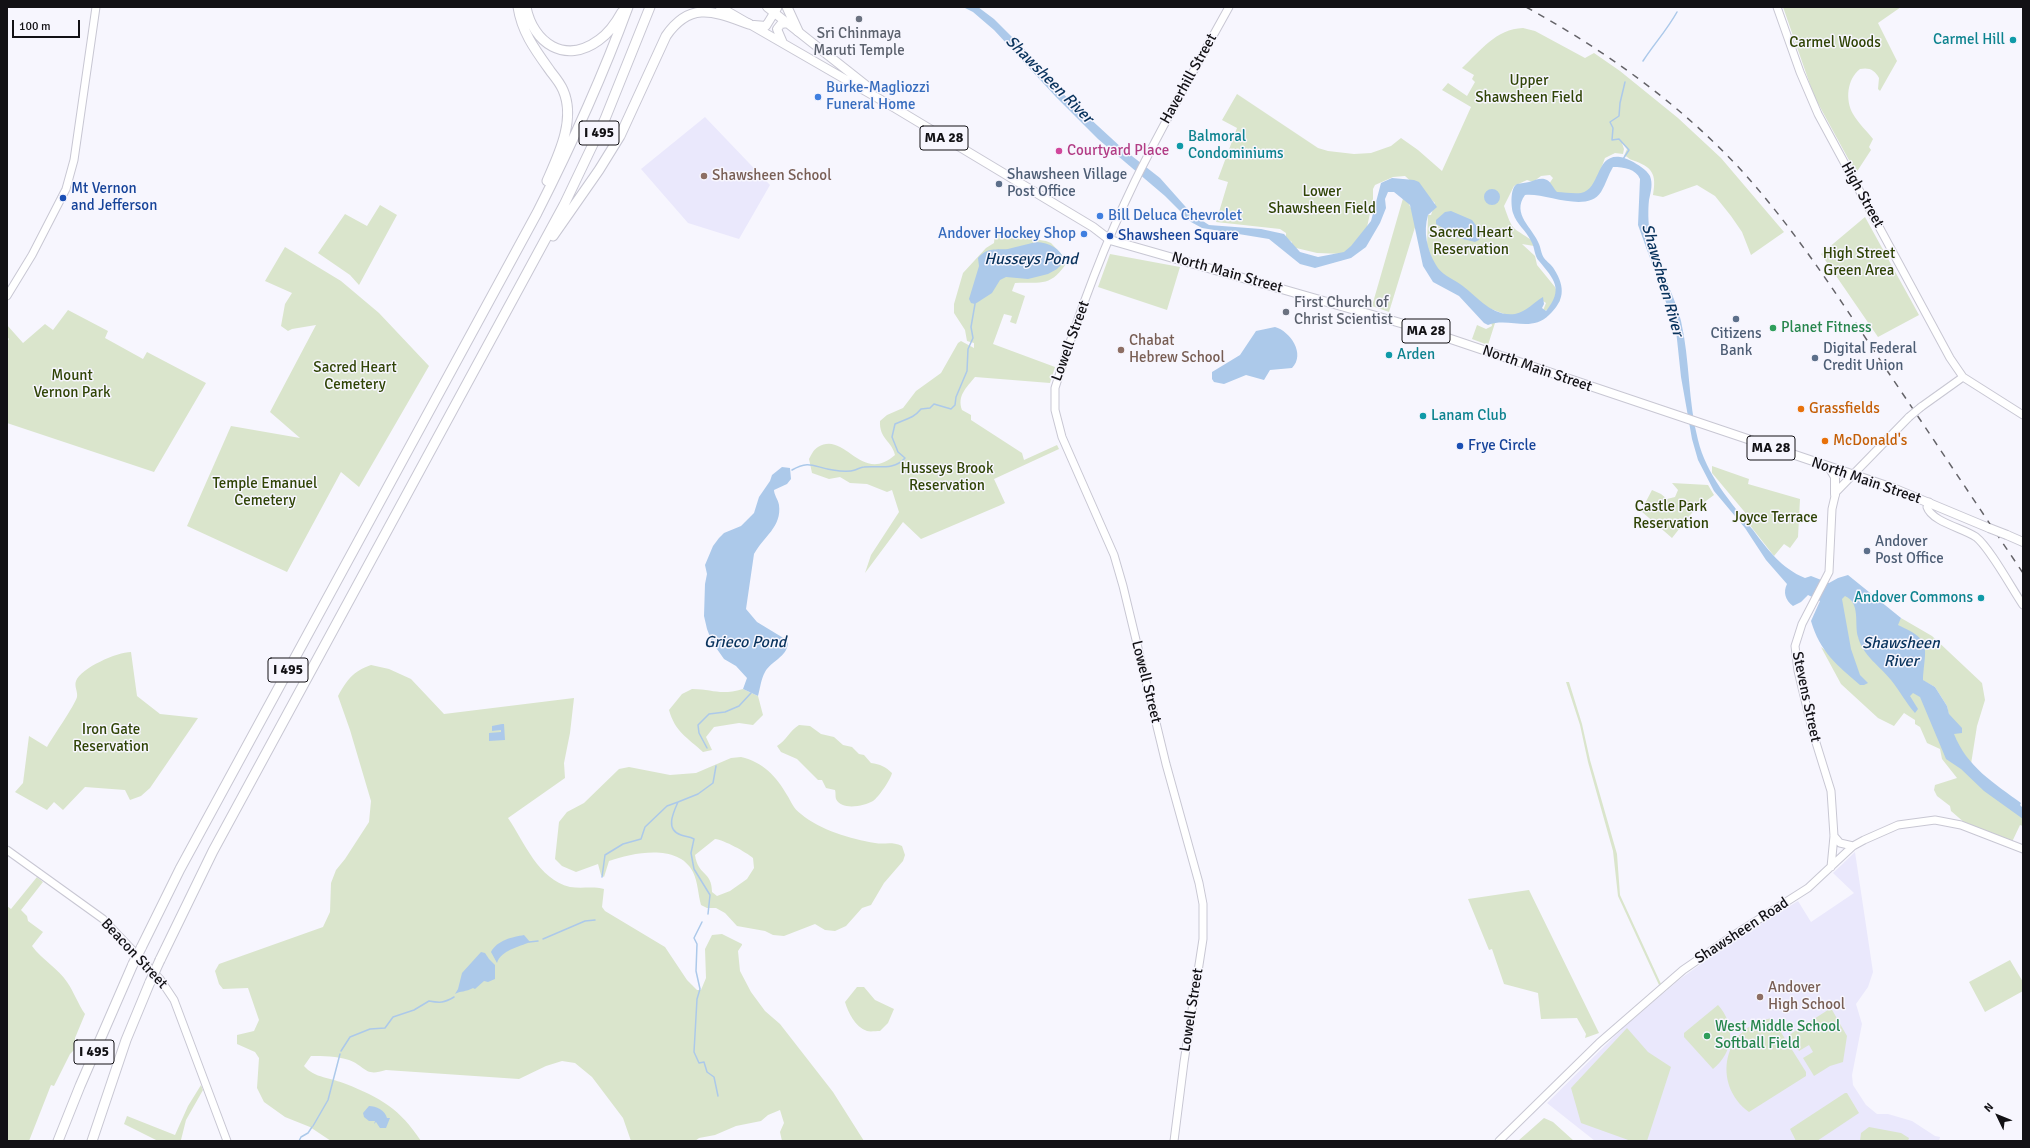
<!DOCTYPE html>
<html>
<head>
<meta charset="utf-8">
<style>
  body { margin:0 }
  #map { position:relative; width:2030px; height:1148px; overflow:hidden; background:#f7f6fe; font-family:Signika,sans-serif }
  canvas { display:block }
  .frame { position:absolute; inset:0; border:8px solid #121115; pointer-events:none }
  .north { position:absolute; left:1978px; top:1096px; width:40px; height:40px; -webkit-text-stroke:3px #f7f6fe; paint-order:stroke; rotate:313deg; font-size:11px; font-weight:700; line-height:16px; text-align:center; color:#121115 }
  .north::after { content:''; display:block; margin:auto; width:14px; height:18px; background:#121115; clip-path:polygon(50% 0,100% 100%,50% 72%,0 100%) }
  .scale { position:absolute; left:12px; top:20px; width:68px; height:18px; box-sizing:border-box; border:2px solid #121115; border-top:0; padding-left:5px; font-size:12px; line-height:14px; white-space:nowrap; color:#121115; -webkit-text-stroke:3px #f7f6fe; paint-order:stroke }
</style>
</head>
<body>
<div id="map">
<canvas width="2030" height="1148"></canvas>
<div class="frame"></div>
<div class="north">N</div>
<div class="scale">100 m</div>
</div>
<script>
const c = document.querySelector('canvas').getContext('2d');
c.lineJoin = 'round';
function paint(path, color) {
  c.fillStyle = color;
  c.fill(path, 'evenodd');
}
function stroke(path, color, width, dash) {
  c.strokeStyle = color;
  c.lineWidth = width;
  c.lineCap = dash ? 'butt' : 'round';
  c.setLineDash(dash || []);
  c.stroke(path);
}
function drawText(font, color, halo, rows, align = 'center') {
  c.font = font + ' Signika,sans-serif';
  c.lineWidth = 3;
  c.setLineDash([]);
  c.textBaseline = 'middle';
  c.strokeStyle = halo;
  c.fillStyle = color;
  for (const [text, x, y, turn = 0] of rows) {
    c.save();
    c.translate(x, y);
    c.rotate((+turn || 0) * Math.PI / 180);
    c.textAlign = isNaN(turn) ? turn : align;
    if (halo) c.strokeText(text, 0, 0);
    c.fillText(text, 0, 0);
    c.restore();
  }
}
paint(new Path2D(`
  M705 117 770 185 739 239 688 223 641 169Z
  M1855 852 1873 972 1868 987 1856 1004 1862 1024 1852 1075 1853 1085 1866 1105 1877 1114H1888L1912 1121 1935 1136 1940 1137 1939 1141H1595L1547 1103 1624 1027 1680 979 1739 937 1798 901 1811 922 1854 893 1833 873Z`), '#eae8fc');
paint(new Path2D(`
  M1783 7H1901L1878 23 1897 61 1880 91 1878 89 1879 78C1875 70 1869 67 1860 69 1847 79 1845 100 1853 114 1858 123 1867 131 1873 139L1869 147 1871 150 1856 173 1814 96Z
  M1523 28 1535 31 1585 58 1594 53 1620 71 1678 118 1721 158 1784 232 1751 255 1742 232 1731 216 1715 196 1697 185 1663 197 1653 195C1657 173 1652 167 1632 160 1628 159 1628 156 1624 156L1627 149 1622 143 1624 149 1623 154 1615 153 1605 158 1594 187 1581 196H1556L1549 184 1553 178 1550 175 1541 176 1533 182 1527 180 1514 186 1504 206C1513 232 1511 226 1533 241L1534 246 1522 244 1535 256 1537 265 1555 287 1560 301 1542 313 1546 303 1543 301 1520 320 1486 307 1436 269 1427 246 1428 215H1431L1435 203 1405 176 1393 177 1375 185 1373 189V200L1367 227 1355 244 1344 254 1317 253 1292 247V242L1286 238V233L1280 229 1216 222 1228 182 1218 179 1237 128 1222 120 1237 94 1318 148 1328 151 1354 154 1371 153 1391 146 1401 138 1418 150 1442 171 1471 107 1442 90 1448 83 1467 96 1475 82 1472 79 1474 75 1462 68C1480 51 1496 29 1523 28Z
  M1404 195 1411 208 1416 224 1389 312 1372 306Z
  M380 205 397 215 359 285 350 275 318 253 345 214 367 226Z
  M1865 217 1919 315 1878 337 1821 254Z
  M995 233 1046 241 1051 243 1068 261C1051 287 1043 282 1015 283L1012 291 1025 296 1016 324 1010 322 1012 316 1004 314 993 344 1055 367 1050 383 975 377C966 388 957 396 962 410L971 415V420L1022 453 1024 460 1057 445 1059 449 994 479 1005 503 1001 505 921 539 903 522 865 573 871 555 899 512 892 490 887 492 867 484 850 483 840 477 829 479 812 473 809 459C811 455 814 449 818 447 845 430 861 485 895 455 892 441 879 439 880 421L887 415 903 408 916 391 941 373 958 343 961 341 974 348V343L967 341 965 330 954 313V304L963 273 986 248 994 243Z
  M285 247 341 281 379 313 429 366 359 487 341 472 287 572 187 526 231 426 300 438 270 412 316 325 292 329 288 331 281 326 285 304 292 293 265 281Z
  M1110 254 1180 267 1167 310 1098 287Z
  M68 310 108 331 105 338 143 359 147 352 206 383 154 472 7 423V342L9 339 7 337V325L23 343 45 324 53 330Z
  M1491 322 1495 323 1488 345 1472 339 1477 325 1486 329 1492 326Z
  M1712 466 1749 479 1748 484 1800 499 1798 537 1790 548 1784 544 1774 556 1745 519 1748 516 1712 473Z
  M1672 483 1708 485 1714 495 1695 509 1672 538 1641 511 1652 490 1661 494 1667 499 1675 497 1678 490Z
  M1842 587 1857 609 1858 637 1909 684 1924 700 1942 740 2023 818V826L2020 825 2012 842 1965 823 1951 811 1950 806 1937 796 1934 790 1935 785 1957 778 1942 759 1940 749 1927 743 1920 727 1915 724V720L1904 713 1894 726 1878 718 1841 684 1821 647 1829 653Z
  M1901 618 1932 636 1982 683 1985 700 1977 726 1971 764 1959 747 1953 734 1947 706 1935 687 1911 674 1893 633Z
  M131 652 137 696 160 714 198 718 150 788 141 796 130 800 125 790 85 787 63 810 54 802 47 810 15 792 23 783 29 736 47 747C52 738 75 705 77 697 78 692 74 686 76 681 81 668 117 652 131 652Z
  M371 665 389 669 411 679 444 714 574 698 570 733 564 763 565 778 508 818C525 843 538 879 570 887 582 889 593 886 604 889L602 907 605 911 665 947 687 980 697 990H701L706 978 705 949 712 935 722 934 742 944V945L738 951 740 971 751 992 765 1011 780 1024 833 1092 864 1141H782L780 1132 784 1123 780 1110 768 1115 761 1121 736 1126 715 1135 699 1138 695 1141H631L623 1118 592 1077 575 1063 562 1061 546 1066 519 1079 386 1070C364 1077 367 1067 349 1060 337 1056 323 1056 311 1056L304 1066C314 1078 332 1078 346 1084 381 1098 400 1109 421 1141H331L310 1127 285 1117 264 1102 257 1088 259 1058 255 1052 237 1044V1035L254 1031 259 1020 248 988 223 989 219 984 215 971 219 964 323 927 330 912 331 883 336 870 345 859 369 822 371 801 350 730 338 696C347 680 353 671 371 665Z
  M1566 682H1569L1582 724 1590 760 1617 854 1620 895 1661 984 1659 985 1618 896 1613 851 1588 762 1580 725Z
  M692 689C714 689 719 696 743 689L758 696 763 715 753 725 739 723 714 727 706 737 712 750 703 752C688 738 675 732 669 710L682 694Z
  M799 725 810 726 821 734 834 737 843 745 852 747 859 754 864 755 871 763C880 764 886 767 892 773 891 779 878 798 873 801 864 806 842 811 836 799 835 796 836 793 835 790L826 788 822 780H818L797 759 781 752 777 746C787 740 789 731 799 725Z
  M741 757C763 762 776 776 787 795 792 803 793 808 801 814 820 830 851 839 875 843 885 845 890 841 902 846L905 855 903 861 884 883 871 905 862 908 846 926 835 931 825 930 815 924 784 936 773 935 765 931 737 926 725 913 716 908H707L701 905C698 895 698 882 693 872 678 843 633 853 609 861L604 877 601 875 598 864 576 872 562 866 555 859 559 822 567 812 584 803 619 769 629 767 670 775 696 773 731 758ZM715 839C724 840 746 852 753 858L754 868 747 879 730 891 717 896 712 892C712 871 698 876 695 855Z
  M37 877 43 882 21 910 27 916 28 921 43 932 32 946C42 960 58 968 67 982 74 992 78 1004 85 1014L75 1038V1049L70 1054 54 1086 51 1085 29 1141H7V906L11 909Z
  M1529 890 1599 1033 1585 1038 1586 1034 1577 1018 1541 1019 1538 993 1504 984 1492 949 1489 950 1468 899Z
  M2010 960 2023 982V991L1985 1012 1969 982Z
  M857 987H864L875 1000 894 1009 888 1023 880 1031C876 1031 870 1032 867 1031 855 1027 848 1012 845 1002Z
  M1718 1005C1736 1025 1734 1052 1713 1069L1684 1037V1033Z
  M1831 1008 1847 1036 1843 1062 1830 1066 1814 1076 1803 1058 1813 1052 1809 1045 1799 1051 1789 1035Z
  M1772 1018 1806 1072V1076L1749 1112C1711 1084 1723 1026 1772 1018Z
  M1627 1028 1648 1052 1671 1067 1647 1141H1631L1581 1123 1571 1088Z
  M201 1085 203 1090 186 1120 181 1140 183 1141H158L124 1124 127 1116 175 1135 188 1106Z
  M1845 1093H1847L1859 1113 1817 1141H1796L1790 1129Z
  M1544 1118 1553 1122 1574 1141H1518Z
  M1869 1127 1901 1133 1909 1138 1908 1141H1860L1861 1133Z`), '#dae5cc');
paint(new Path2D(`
  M963 7H978L994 19 1046 71 1061 92 1123 149 1160 178 1192 214 1209 225 1261 229 1284 234 1300 252 1318 257 1344 252 1351 246 1371 221 1381 183 1392 178 1414 180 1419 182 1437 207 1428 215C1423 232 1427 250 1436 265 1441 274 1451 278 1460 284 1476 295 1491 317 1515 314 1527 311 1533 303 1543 297L1544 304 1542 308 1546 311C1564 289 1554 279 1539 261 1534 256 1535 247 1531 241 1526 230 1517 225 1513 213 1511 206 1510 188 1517 184 1521 183 1526 183 1529 182 1536 180 1541 177 1547 180 1551 182 1554 189 1557 192 1564 192 1573 194 1581 193 1601 189 1595 154 1620 157 1628 158 1646 168 1650 176 1653 184 1651 191 1649 200 1648 209 1648 223 1650 233 1655 264 1674 291 1681 321 1690 360 1688 402 1698 440 1706 474 1731 503 1753 530 1768 550 1781 568 1805 578L1811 576 1829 583 1838 578 1848 575 1901 618 1898 625C1933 641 1925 646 1923 680L1935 687 1947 706 1949 714 1962 728V733L1954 734C1967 767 1994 783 2021 803L2020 805 2023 808V819L1984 791 1961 769 1946 759 1920 697 1913 693 1910 696 1918 709 1915 713C1906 703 1900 691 1891 680 1880 666 1863 656 1858 637 1854 624 1861 603 1845 596L1842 599 1851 649 1860 675 1868 683 1864 685H1860C1837 665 1820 652 1811 621L1820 601 1808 595 1801 602 1793 606C1785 600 1783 592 1787 584L1766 560 1745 528 1714 491 1698 460 1692 439 1681 377 1676 330 1638 225 1640 179C1636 169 1624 167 1613 167 1608 175 1606 184 1601 192 1587 214 1544 192 1525 195 1511 214 1533 228 1539 244 1541 249 1541 253 1544 258 1547 262 1552 265 1554 269 1566 288 1564 301 1549 315 1531 333 1509 317 1488 325L1484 323 1459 296 1433 282 1423 266 1410 205 1394 192H1388L1385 199 1386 208 1380 223 1366 247 1351 258 1315 268 1300 264 1269 239 1202 228 1191 222 1165 196 1098 139 1056 97 994 30 973 12Z
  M1484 197a8 8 0 1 1 16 0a8 8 0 1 1-16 0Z
  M1451 211 1472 220 1481 232 1479 240 1475 242 1459 238 1436 224V220L1445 212Z
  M1036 242C1050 243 1060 248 1065 261L1057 269 1048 274 1028 279 1006 277 1000 280 992 293 975 304 971 303 969 299 979 266 978 258C987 247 996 250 1008 249 1017 247 1027 244 1036 242Z
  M1275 327C1290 331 1306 354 1292 368L1270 370 1264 380 1246 375 1224 384 1214 382 1212 379V372L1240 355 1256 331Z
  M782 467 790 468 791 479 787 484 774 490C774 495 778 499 779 505 782 527 763 537 754 554L746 609 757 622 785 639 788 643C787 657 771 661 765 672 761 679 760 689 758 696L743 689 747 678 736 666 724 659 712 642 707 629 704 616 705 584 707 574 705 565 713 546 719 538 724 533 741 526 754 513 759 497 770 481 772 475Z
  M502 724H504L505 740 489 741V733L501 732V730L492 731V726Z
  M524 935 530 942C519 947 501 950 497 963L491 952C497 940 513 937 524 935Z
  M481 952 485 953 489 959 495 965V979L488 982 484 981 475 989 473 988C466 992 460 991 455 994L458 989 462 973Z
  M369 1106C376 1106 385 1110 387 1118H390L386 1128H380L376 1122 374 1124 375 1121H369L364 1117 363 1113Z`), '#acc9ea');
stroke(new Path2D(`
  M1643 61C1654 44 1667 30 1677 12
  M1623 159 1629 150 1619 139 1612 140 1613 128 1610 122 1619 116 1620 103 1625 82
  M792 470C810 459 815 468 833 470 839 471 849 472 855 470 858 469 861 467 864 467 879 466 895 470 905 458L898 452 892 437 895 424C905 419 913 419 921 409L930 408 934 404 951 409 955 405 956 397 967 371 968 349 973 338 971 327 975 304
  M707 748 699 733 698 725 709 714 725 712 739 706 751 693
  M602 877 605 855 623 844 641 839 645 827 667 806 678 802
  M708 914 710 895 694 869 691 853 694 839C689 836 686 837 681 835 665 830 673 813 678 802L698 794 713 783 716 766
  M702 922 694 938 697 944 696 971 700 989 697 999 694 1052 699 1063 704 1062 707 1072 714 1077 718 1096
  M543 939 585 921 595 920
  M529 942 538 941
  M341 1051 350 1037 370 1029 385 1028 393 1017 414 1010 429 1001C440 1003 444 1003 454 997
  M313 1126 328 1100 340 1054
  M299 1141 301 1137 308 1133 312 1127`), '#acc9ea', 1.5);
const secondary = new Path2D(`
  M1777 7 1800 72 1818 114 1950 358 1963 377 2023 415
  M7 296 32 255 66 189 74 160 96 7
  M1921 407 1963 377
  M1929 502 1927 507C1932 522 1963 528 1976 537 1990 548 2012 589 2023 605
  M1834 836 1840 843 1853 846
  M7 850 103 919 160 979 174 1000 227 1141
  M1831 867 1834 836 1831 791 1813 733 1798 671 1795 646 1802 624 1829 572 1832 509 1836 492 1909 417
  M1174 1141 1184 1062 1203 939V904L1199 883 1166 764 1123 586 1114 555 1062 437 1055 410V388C1077 318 1103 247 1135 181 1164 122 1197 65 1229 7
  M1499 1141 1599 1043 1683 970 1734 935 1808 888 1853 846 1864 840 1898 825 1935 820 1961 825 2023 849`);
const primary = new Path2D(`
  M720 7 895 108 1093 227 1110 240 1418 328 1893 488 1989 528
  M767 7 872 90
  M754 25 766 26 774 13
  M783 43 777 29 781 24 787 23
  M1829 467 1835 477V494
  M2007 535 2023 542`);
const motorway = new Path2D(`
  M518 7C522 33 536 51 551 72 555 77 560 83 563 90 576 119 559 154 547 181
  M526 7C533 43 565 65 599 40 609 33 616 23 622 12
  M787 7 798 31
  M774 13 777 7
  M553 236 599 170 620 136 666 36C691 0 715 12 749 24
  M141 948 180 869 537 213C571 146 602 78 628 7
  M160 960 213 851 564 205 605 119 650 7
  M58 1141 80 1086 133 964
  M92 1141 126 1040 150 982`);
stroke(secondary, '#c8c7d3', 9);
stroke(primary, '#c8c7d3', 10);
stroke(motorway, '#c8c7d3', 11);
stroke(secondary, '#fff', 7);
stroke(primary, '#fff', 8);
stroke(motorway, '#fff', 9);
stroke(new Path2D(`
  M1526 7C1606 51 1680 104 1742 171 1797 232 1841 301 1886 369 1932 437 1977 505 2023 573`), '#646368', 1.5, [7, 7]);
const secondaryBridge = new Path2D(`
  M1909 417 1921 407`);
const primaryBridge = new Path2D(`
  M1989 528 2007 535`);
const motorwayBridge = new Path2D(`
  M133 964 141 948
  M150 982 160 960`);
stroke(secondaryBridge, '#c8c7d3', 9, []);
stroke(primaryBridge, '#c8c7d3', 10, []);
stroke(motorwayBridge, '#c8c7d3', 11, []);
stroke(secondaryBridge, '#fff', 7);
stroke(primaryBridge, '#fff', 8);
stroke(motorwayBridge, '#fff', 9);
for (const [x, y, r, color] of [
  [859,19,4,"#6b7280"],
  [2013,40,4,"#0f9aa8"],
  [818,97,4,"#3f7fe0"],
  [1180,146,4,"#0f9aa8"],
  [1059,151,4,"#d1479c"],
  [704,176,4,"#8d6e63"],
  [999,184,4,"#5c6f8a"],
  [63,198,4,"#1a4fb4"],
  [1100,216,4,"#3f7fe0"],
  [1084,234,4,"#3f7fe0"],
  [1110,236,4,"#1a4fb4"],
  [1286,312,4,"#6b7280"],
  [1736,319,4,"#5c6f8a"],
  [1773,328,4,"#2e9e5b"],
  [1121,350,4,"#8d6e63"],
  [1389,355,4,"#0f9aa8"],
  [1815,358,4,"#5c6f8a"],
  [1801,409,4,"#e8710a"],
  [1423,416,4,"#0f9aa8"],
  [1825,441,4,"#e8710a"],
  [1460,446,4,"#1a4fb4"],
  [1867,551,4,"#5c6f8a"],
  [1981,598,4,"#0f9aa8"],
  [1760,997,4,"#8d6e63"],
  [1707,1036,4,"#2e9e5b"]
]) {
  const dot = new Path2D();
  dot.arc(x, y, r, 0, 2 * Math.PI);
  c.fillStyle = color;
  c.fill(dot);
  stroke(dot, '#f7f6fe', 1.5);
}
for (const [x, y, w] of [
  [599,133,40],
  [944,138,48],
  [1426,331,48],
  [1771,448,48],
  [288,670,40],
  [94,1052,40]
]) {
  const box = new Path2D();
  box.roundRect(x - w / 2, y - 12, w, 24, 3);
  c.fillStyle = '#f7f6fe';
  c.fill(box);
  stroke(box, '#121115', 1);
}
drawText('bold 14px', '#121115', null, [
  ["I 495",599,133],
  ["MA 28",944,138],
  ["MA 28",1426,331],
  ["MA 28",1771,448],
  ["I 495",288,670],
  ["I 495",94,1052]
]);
drawText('15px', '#5b616d', '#f7f6fe', [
  ["Sri Chinmaya",859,34],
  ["Maruti Temple",859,51],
  ["First Church of",1294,303,"left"],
  ["Christ Scientist",1294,320,"left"]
]);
drawText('15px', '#0d838f', '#f7f6fe', [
  ["Carmel Hill",2005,40,"right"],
  ["Balmoral",1188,137],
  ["Condominiums",1188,154],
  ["Arden",1397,355],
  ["Lanam Club",1431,416],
  ["Andover Commons",1973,598,"right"]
], 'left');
drawText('15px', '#304406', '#f7f6fe', [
  ["Carmel Woods",1835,43],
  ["Upper",1529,81],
  ["Shawsheen Field",1529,98],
  ["Lower",1322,192],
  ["Shawsheen Field",1322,209],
  ["Sacred Heart",1471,233],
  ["Reservation",1471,250],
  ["High Street",1859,254],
  ["Green Area",1859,271],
  ["Sacred Heart",355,368],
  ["Cemetery",355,385],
  ["Mount",72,376],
  ["Vernon Park",72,393],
  ["Husseys Brook",947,469],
  ["Reservation",947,486],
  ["Temple Emanuel",265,484],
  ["Cemetery",265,501],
  ["Castle Park",1671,507],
  ["Reservation",1671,524],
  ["Joyce Terrace",1775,518],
  ["Iron Gate",111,730],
  ["Reservation",111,747]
]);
drawText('15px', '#121115', '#f7f6fe', [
  ["Haverhill Street",1189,79,-61],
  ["High Street",1862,195,61],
  ["North Main Street",1227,273,16],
  ["Lowell Street",1071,341,-70],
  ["North Main Street",1537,369,19],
  ["North Main Street",1866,481,19],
  ["Lowell Street",1146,682,76],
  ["Stevens Street",1806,697,78],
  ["Shawsheen Road",1742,931,-33],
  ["Beacon Street",134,954,47],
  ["Lowell Street",1192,1010,-81]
]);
drawText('15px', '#366cbe', '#f7f6fe', [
  ["Burke-Magliozzi",826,88],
  ["Funeral Home",826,105],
  ["Bill Deluca Chevrolet",1108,216],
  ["Andover Hockey Shop",1076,234,"right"]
], 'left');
drawText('15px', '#b23c85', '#f7f6fe', [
  ["Courtyard Place",1067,151]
], 'left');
drawText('15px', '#4e5e75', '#f7f6fe', [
  ["Shawsheen Village",1007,175],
  ["Post Office",1007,192],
  ["Citizens",1736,334,"center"],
  ["Bank",1736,351,"center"],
  ["Digital Federal",1823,349],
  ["Credit Union",1823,366],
  ["Andover",1875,542],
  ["Post Office",1875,559]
], 'left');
drawText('15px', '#785e54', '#f7f6fe', [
  ["Shawsheen School",712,176],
  ["Chabat",1129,341],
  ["Hebrew School",1129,358],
  ["Andover",1768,988],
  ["High School",1768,1005]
], 'left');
drawText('15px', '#164399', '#f7f6fe', [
  ["Mt Vernon",71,189],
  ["and Jefferson",71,206],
  ["Shawsheen Square",1118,236],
  ["Frye Circle",1468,446]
], 'left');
drawText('15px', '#27864d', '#f7f6fe', [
  ["Planet Fitness",1781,328],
  ["West Middle School",1715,1027],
  ["Softball Field",1715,1044]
], 'left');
drawText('15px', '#c56008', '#f7f6fe', [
  ["Grassfields",1809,409],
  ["McDonald's",1833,441]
], 'left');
drawText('italic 16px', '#09335d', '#f7f6fe', [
  ["Shawsheen River",1049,80,45],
  ["Husseys Pond",1031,260],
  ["Shawsheen River",1662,280,74],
  ["Grieco Pond",745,643],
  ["Shawsheen",1901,644],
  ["River",1901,662]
]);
</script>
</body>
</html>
